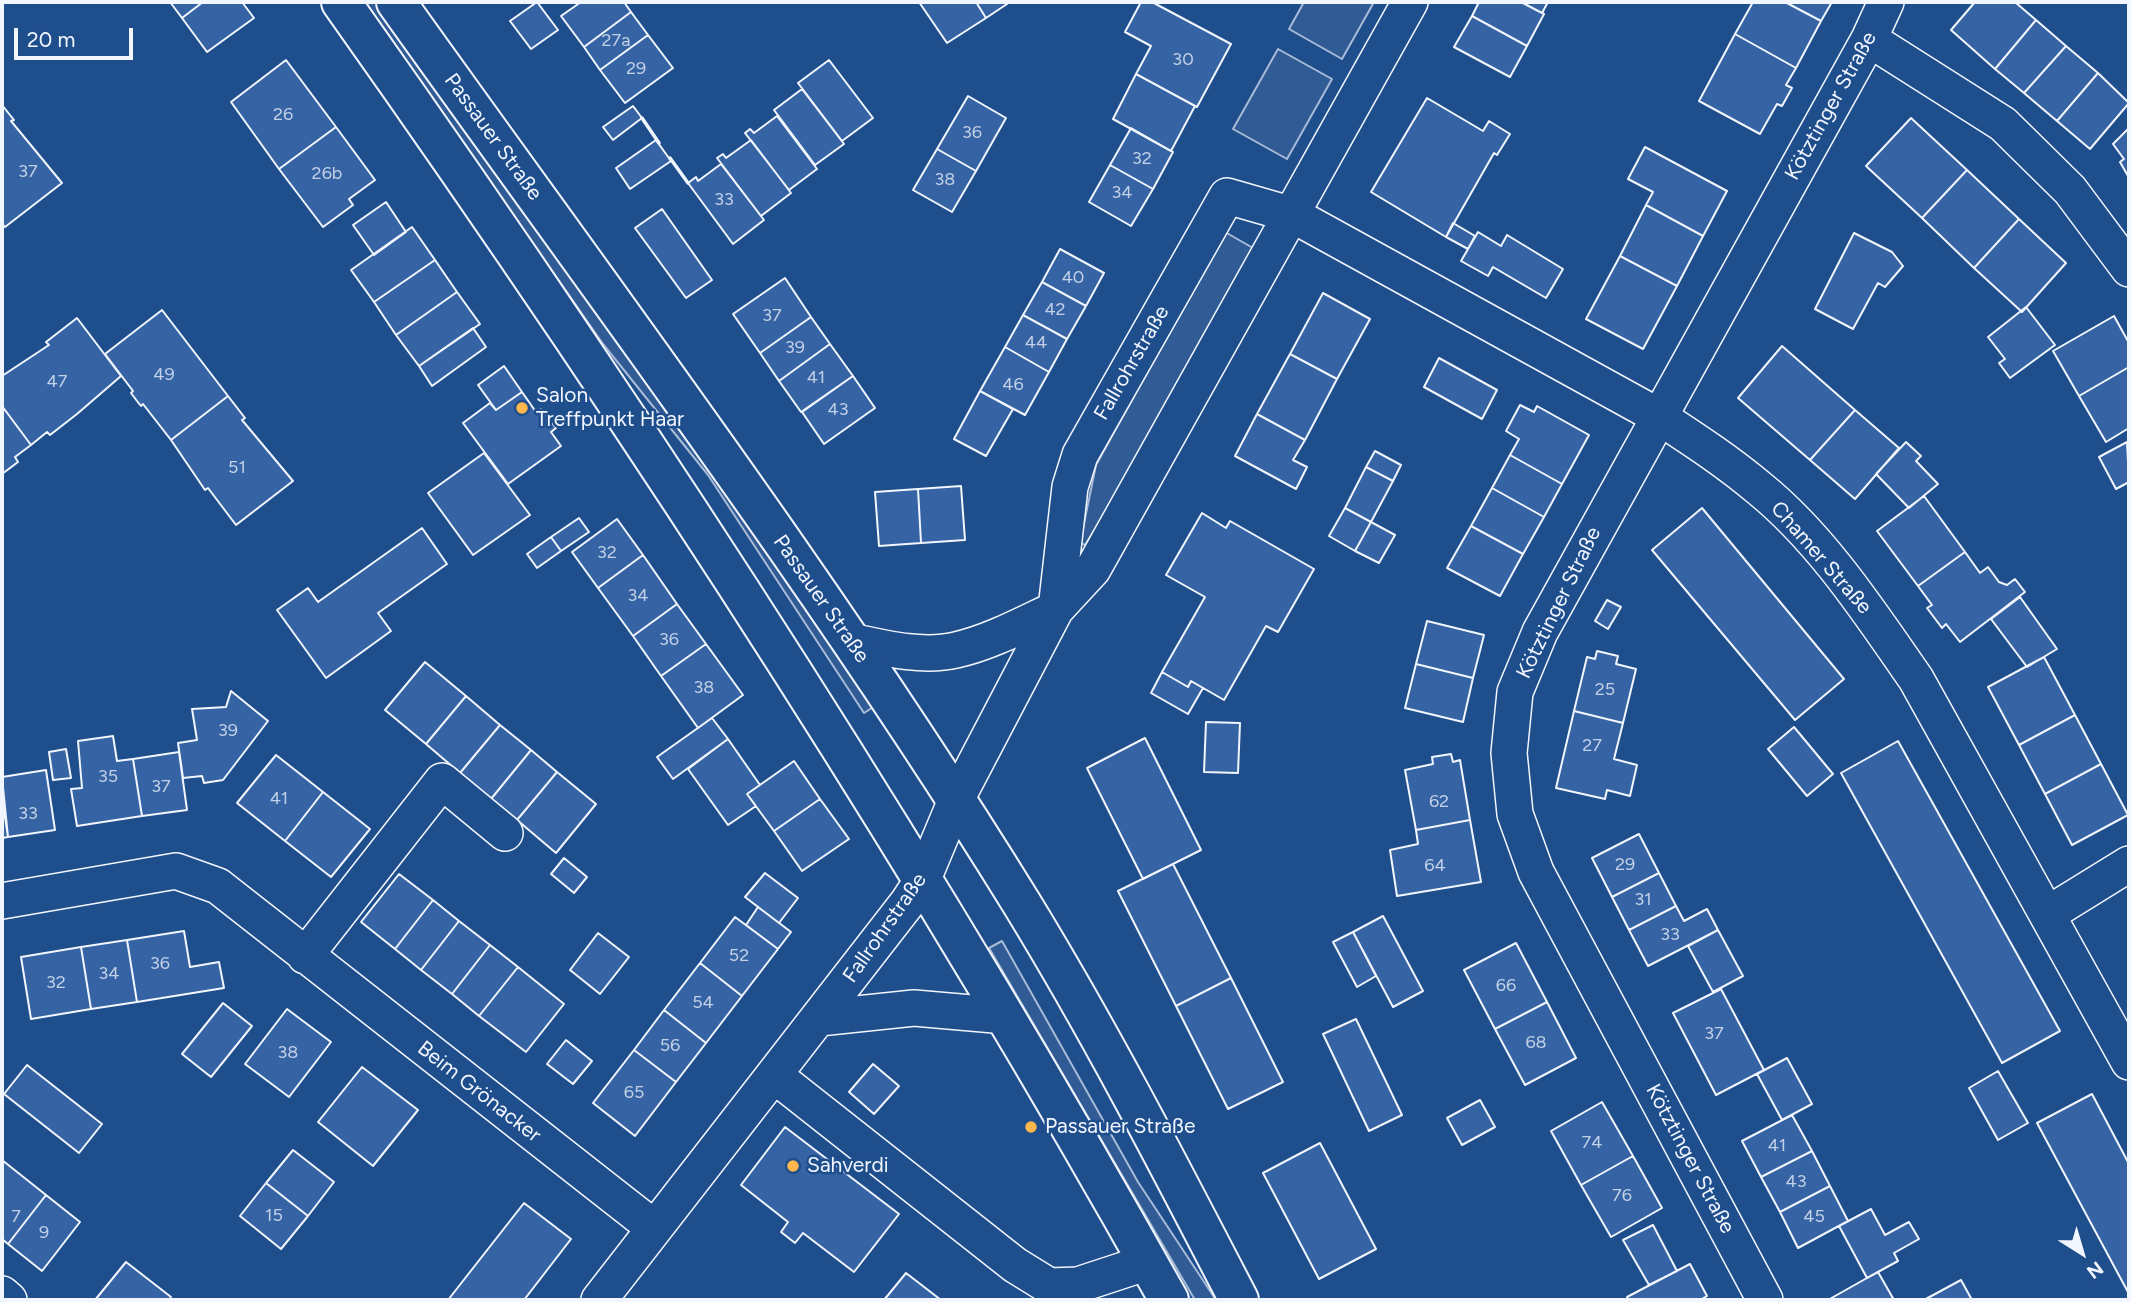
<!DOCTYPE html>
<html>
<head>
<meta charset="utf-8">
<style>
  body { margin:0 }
  #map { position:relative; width:2131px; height:1302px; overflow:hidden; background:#1f4e8c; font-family:Figtree,sans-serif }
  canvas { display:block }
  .frame { position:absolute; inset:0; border:4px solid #f2f6ff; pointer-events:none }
  .north { position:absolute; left:2047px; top:1218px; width:70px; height:70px; -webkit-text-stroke:5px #1f4e8c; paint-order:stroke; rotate:143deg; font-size:19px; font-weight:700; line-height:28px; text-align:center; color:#f2f6ff }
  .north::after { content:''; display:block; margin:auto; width:24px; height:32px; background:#f2f6ff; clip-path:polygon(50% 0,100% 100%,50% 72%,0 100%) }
  .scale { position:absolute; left:14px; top:28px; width:119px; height:32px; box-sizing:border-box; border:4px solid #f2f6ff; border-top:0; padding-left:9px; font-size:21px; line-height:24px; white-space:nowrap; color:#f2f6ff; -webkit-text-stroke:5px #1f4e8c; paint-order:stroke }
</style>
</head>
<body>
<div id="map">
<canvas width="2131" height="1302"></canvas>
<div class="frame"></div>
<div class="north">N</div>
<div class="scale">20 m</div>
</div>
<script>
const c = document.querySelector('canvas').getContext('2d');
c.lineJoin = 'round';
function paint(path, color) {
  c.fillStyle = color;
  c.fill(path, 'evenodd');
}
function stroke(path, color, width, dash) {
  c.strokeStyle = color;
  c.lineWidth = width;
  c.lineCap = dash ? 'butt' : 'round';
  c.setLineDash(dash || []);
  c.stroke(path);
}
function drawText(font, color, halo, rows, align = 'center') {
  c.font = font + ' Figtree,sans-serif';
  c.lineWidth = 5;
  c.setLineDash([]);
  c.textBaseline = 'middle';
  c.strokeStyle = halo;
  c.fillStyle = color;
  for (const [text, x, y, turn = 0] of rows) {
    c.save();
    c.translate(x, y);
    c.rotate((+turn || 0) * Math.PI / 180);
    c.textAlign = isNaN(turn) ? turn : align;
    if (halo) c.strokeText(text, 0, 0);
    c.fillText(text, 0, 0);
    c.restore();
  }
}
const built = new Path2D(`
  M365 2H379L875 706 864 713 708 475 603 344Z
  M1304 2H1374L1342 59 1289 29Z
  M1278 49 1332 79 1287 159 1233 129Z
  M1225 232 1253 248 1104 515 1085 545 1080 543 1096 465Z
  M1002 941 1138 1182 1216 1300H1195L989 948Z`);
paint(built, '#305b95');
stroke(built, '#a8bbd7', 2);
const building = new Path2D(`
  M170 2H203L182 18Z
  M203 2H242L254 18 207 52 182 18Z
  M537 2 558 30 531 49 510 21Z
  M581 2H624L631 12 584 47 561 16Z
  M919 2H976L986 18 947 43Z
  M976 2H1010L986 18Z
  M1141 2H1152L1231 44 1197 107 1136 74 1151 46 1125 32Z
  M1479 2H1521L1544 14 1527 46 1472 16Z
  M1521 2H1548L1542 13Z
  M1753 2H1785L1821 21 1796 68 1735 34Z
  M1785 2H1832L1821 21Z
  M1975 2H2015L2036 20 1995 69 1951 30Z
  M631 12 648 35 600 70 584 47Z
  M1472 16 1527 46 1510 77 1454 47Z
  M2036 20 2066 46 2024 93 1995 69Z
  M1735 34 1796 68 1786 85 1792 88 1782 106 1777 104 1760 134 1699 101Z
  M648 35 673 68 625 103 600 70Z
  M2066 46 2098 73 2057 121 2024 93Z
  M286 60 336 127 279 169 231 102Z
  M829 60 873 118 842 141 798 83Z
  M2098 73 2129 103 2090 149 2057 121Z
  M1136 74 1195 106 1171 151 1113 119Z
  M802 89 844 144 815 165 774 110Z
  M968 96 1006 118 976 171 937 149Z
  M1427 98 1483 131 1489 121 1510 134 1497 155 1494 153 1446 237 1371 192Z
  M2 105 14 120 11 121 62 183 5 227 2 224Z
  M633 106 642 118 613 140 603 127Z
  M777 116 817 169 789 190 745 133 750 129 754 133Z
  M1911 118 1967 170 1922 218 1866 166Z
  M336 127 375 180 349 199 353 205 323 227 279 169Z
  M1131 128 1173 152 1153 189 1110 165Z
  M2129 128V176H2128L2120 162 2124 159 2113 144Z
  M656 140 671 161 630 189 616 168Z
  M751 140 791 193 761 216 717 158 723 154 726 158Z
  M1645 147 1727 191 1703 236 1646 205 1653 192 1628 179Z
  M937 149 976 171 952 212 913 190Z
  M721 164 764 220 733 244 688 183 696 177 698 181Z
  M1110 165 1153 189 1131 226 1089 202Z
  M1967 170 2019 219 1974 268 1922 218Z
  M386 202 406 232 374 255 353 225Z
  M1646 205 1703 236 1677 286 1620 256Z
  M662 209 712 280 686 298 635 228Z
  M2019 219 2066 263 2022 312 1974 268Z
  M1453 223 1475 236 1468 249 1446 237Z
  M412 227 435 260 374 302 351 270Z
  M1478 232 1501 246 1507 235 1563 269 1546 298 1493 267 1488 276 1461 261Z
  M1854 233 1892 252 1903 266 1885 287 1878 283 1853 329 1815 309Z
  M1060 249 1104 273 1086 306 1042 282Z
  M1620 256 1677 286 1643 349 1586 319Z
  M435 260 457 292 396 335 374 302Z
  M785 278 811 317 760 353 733 314Z
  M1042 282 1086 306 1067 339 1023 315Z
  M457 292 480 324 419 366 396 335Z
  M1323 293 1370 319 1337 379 1290 354Z
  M2026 307 2055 345 2010 378 1999 363 2005 359 1988 337Z
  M162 310 228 396 171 440 143 404 141 406 137 401 131 393 133 391 105 354Z
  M1023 315 1067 339 1049 372 1005 347Z
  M2114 316 2129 343V367L2079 396 2053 351Z
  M811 317 830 344 779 381 760 353Z
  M77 318 121 376 77 414 50 435 47 432 31 445 2 406V376L49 345 46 342Z
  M473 328 486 347 432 386 419 366Z
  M830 344 853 376 801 412 779 381Z
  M1782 346 1855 410 1810 460 1738 398Z
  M1005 347 1049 372 1025 415 980 391Z
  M1290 354 1337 379 1305 440 1257 414Z
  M1439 358 1497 390 1482 419 1424 387Z
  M504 366 522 392 496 410 478 385Z
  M2129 367V428L2106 442 2079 396Z
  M853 376 875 408 824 444 802 412Z
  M980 391 1013 409 986 456 954 439Z
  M522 392 536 412 541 409 556 428 551 432 561 446 508 484 463 423 490 403 496 410Z
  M228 396 245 418 242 420 293 481 236 525 208 488 205 490 171 440Z
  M1520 405 1534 412 1537 406 1589 435 1562 484 1510 455 1519 439 1506 431Z
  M2 406 31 445 15 457 18 462 2 474Z
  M1855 410 1899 448 1855 499 1810 460Z
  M1257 414 1305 440 1293 460 1307 467 1296 489 1235 456Z
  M1906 442 1921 456 1916 461 1938 484 1909 508 1876 474Z
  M2127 442 2129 482 2116 489 2099 457Z
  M1375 451 1401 465 1393 481 1366 467Z
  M484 453 530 515 473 555 428 493Z
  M1510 455 1562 484 1544 517 1492 488Z
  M1366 467 1393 481 1371 522 1345 508Z
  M961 486 965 540 921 543 918 489Z
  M1492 488 1544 517 1523 554 1471 526Z
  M918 489 921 543 879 546 875 492Z
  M1924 496 1965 552 1918 586 1877 531Z
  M1345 508 1371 522 1355 551 1329 536Z
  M1702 508 1844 679 1795 720 1652 550Z
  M1202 513 1226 528 1230 521 1314 569 1278 632 1266 626 1224 700 1191 681 1188 687 1162 672 1205 597 1166 575Z
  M579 518 589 532 561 551 551 537Z
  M617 519 643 555 598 588 572 552Z
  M1371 522 1395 535 1379 563 1355 551Z
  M1471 526 1523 554 1500 596 1447 568Z
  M422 528 447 564 378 613 391 631 326 678 277 610 308 588 318 602Z
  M551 537 561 551 537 568 527 554Z
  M1965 552 1980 573 1988 567 1999 582 2007 585 2015 579 2025 592 1960 642 1946 624 1942 628 1927 608 1932 605 1918 586Z
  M643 555 677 604 633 636 598 588Z
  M2020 597 2057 649 2027 667 1991 619Z
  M1607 600 1621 607 1608 629 1595 621Z
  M677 604 706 644 661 676 633 636Z
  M1427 621 1484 635 1473 678 1416 664Z
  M706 644 743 695 698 728 661 676Z
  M1597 651 1618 656 1616 664 1636 669 1623 723 1574 711 1587 657 1595 659Z
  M2044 657 2075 715 2019 745 1988 687Z
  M425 662 466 696 426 744 385 710Z
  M1416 664 1473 678 1463 722 1405 708Z
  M1162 672 1188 687 1191 681 1203 688 1188 714 1151 693Z
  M231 691 268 721 223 780 204 783 202 776 183 778 178 743 197 740 192 709 226 707Z
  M466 696 500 725 460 773 426 744Z
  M1574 711 1623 723 1614 759 1637 765 1630 796 1607 790 1605 799 1556 788Z
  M2075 715 2101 764 2045 794 2019 745Z
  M712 718 728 739 673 779 657 757Z
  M1206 722 1240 723 1238 773 1204 772Z
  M500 725 531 750 491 799 460 773Z
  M1794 727 1833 774 1807 796 1768 749Z
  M113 736 117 761 133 759 142 816 77 826 71 789 82 788 78 741Z
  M1145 738 1201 850 1143 879 1087 768Z
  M728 739 760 785 747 794 756 806 728 825 688 769Z
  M1898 741 2060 1031 2002 1063 1841 773Z
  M66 749 71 778 53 780 49 752Z
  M531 750 557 772 517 820 491 799Z
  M179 752 187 810 142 816 133 759Z
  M1451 754 1453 762 1460 760 1470 820 1416 830 1405 770 1433 764 1432 757Z
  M276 755 323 792 285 841 237 803Z
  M794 761 820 799 774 831 747 794Z
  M2101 764 2128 815 2072 845 2045 794Z
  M46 770 55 830 8 837 2 777Z
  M557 772 596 804 556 853 517 820Z
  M323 792 370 829 331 877 285 841Z
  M2 797 8 837 2 838Z
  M820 799 849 839 802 871 774 831Z
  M1470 820 1481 882 1397 896 1390 850 1418 844 1416 830Z
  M1639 834 1659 873 1612 897 1592 858Z
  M564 858 587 877 574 893 551 874Z
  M1173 864 1231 978 1176 1006 1118 891Z
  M765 873 798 898 779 923 745 897Z
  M1659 873 1676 906 1629 930 1612 897Z
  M399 874 433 900 395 949 361 922Z
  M433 900 459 921 421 970 395 949Z
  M1676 906 1684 921 1707 909 1718 930 1648 966 1629 930Z
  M758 907 791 932 778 949 746 925Z
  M1383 916 1423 991 1393 1007 1353 932Z
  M735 917 778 949 742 996 700 963Z
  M459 921 490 945 452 994 421 970Z
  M1718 930 1743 976 1713 992 1688 946Z
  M184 931 190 967 219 962 224 988 137 1002 127 940Z
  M1353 932 1376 976 1357 987 1333 942Z
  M598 933 629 957 600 994 570 970Z
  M127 940 137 1002 91 1009 81 947Z
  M1516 943 1547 1002 1495 1029 1464 970Z
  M490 945 518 967 479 1016 452 994Z
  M81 947 91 1009 31 1019 21 957Z
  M700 963 742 996 706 1043 664 1010Z
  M518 967 564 1004 526 1052 479 1016Z
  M1231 978 1283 1082 1228 1109 1176 1006Z
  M1721 989 1764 1070 1716 1095 1673 1013Z
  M1547 1002 1576 1058 1525 1085 1495 1029Z
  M223 1003 252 1026 211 1077 182 1054Z
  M287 1009 331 1042 289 1097 245 1064Z
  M664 1010 706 1043 676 1082 634 1050Z
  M1356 1019 1402 1115 1369 1131 1323 1034Z
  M566 1040 592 1061 573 1084 547 1064Z
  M634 1050 676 1082 635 1136 593 1103Z
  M1787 1058 1812 1104 1782 1120 1757 1074Z
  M873 1064 899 1086 874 1114 849 1092Z
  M27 1065 102 1124 79 1153 4 1094Z
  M362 1067 418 1110 373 1166 318 1122Z
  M1998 1071 2028 1123 1998 1140 1969 1088Z
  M2092 1094 2129 1164V1294L2037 1123Z
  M1480 1100 1495 1127 1462 1145 1447 1118Z
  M1602 1102 1633 1156 1581 1185 1551 1131Z
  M1792 1115 1812 1151 1761 1177 1742 1141Z
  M785 1127 899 1214 854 1272 803 1233 795 1243 781 1232 788 1222 741 1185Z
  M1320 1143 1376 1249 1319 1279 1263 1173Z
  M293 1150 334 1182 308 1216 266 1183Z
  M1812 1151 1830 1186 1780 1212 1761 1177Z
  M1633 1156 1662 1208 1611 1237 1581 1185Z
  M2 1160 46 1195 8 1244 2 1239Z
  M266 1183 308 1216 281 1249 240 1216Z
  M1830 1186 1848 1221 1798 1248 1780 1212Z
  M46 1195 80 1222 42 1271 8 1244Z
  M524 1203 571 1239 524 1300H448Z
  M1871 1209 1885 1235 1909 1222 1919 1239 1894 1253 1898 1261 1867 1278 1839 1226Z
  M1653 1225 1677 1271 1649 1285 1623 1240Z
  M126 1262 171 1297 169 1300H95Z
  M1690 1264 1707 1296 1700 1300H1629L1627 1297Z
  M1878 1272 1894 1300H1828L1867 1278Z
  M906 1273 941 1300H884Z
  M1961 1280 1972 1300H1924Z`);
paint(building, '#3563a3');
stroke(building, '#f2f6ff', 2);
const minor = new Path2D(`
  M1869 39 2003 124 2070 190 2129 269
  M850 641C883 648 922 658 956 650 991 642 1024 624 1056 609L1070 487 1080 455 1227 196 1293 215 1658 416C1693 439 1727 461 1759 488 1822 539 1870 613 1916 679L2129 1062
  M2 901 176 871 218 886 653 1227
  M2048 914 2129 864
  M305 956 442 781 505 833
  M819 1018 914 1008 1006 1016
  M774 1075 1015 1265 1049 1286 1078 1285 1148 1262
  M2 1294 9 1300
  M599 1300 908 902 923 879 956 800 1056 609 1093 569 1410 2
  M1765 1300 1536 872 1515 814 1509 753 1515 692 1540 632 1869 39 1886 2`);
const primary = new Path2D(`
  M341 2C638 421 918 851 1169 1300
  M396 2C608 299 830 593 1022 904 1101 1033 1170 1167 1239 1300`);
stroke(minor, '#f2f6ff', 38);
stroke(primary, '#f2f6ff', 42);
stroke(minor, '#1f4e8c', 35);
stroke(primary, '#1f4e8c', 38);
stroke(new Path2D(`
  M642 118 659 143
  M670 158 688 183`), '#f2f6ff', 3.5);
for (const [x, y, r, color] of [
  [522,408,7,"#ffb74d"],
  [1031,1127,7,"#ffb74d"],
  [793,1166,7,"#ffb74d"]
]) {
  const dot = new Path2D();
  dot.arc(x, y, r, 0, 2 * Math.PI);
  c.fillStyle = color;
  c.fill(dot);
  stroke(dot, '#1f4e8c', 2.5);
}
drawText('18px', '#c3d1e8', null, [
  ["27a",616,41],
  ["30",1183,60],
  ["29",636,69],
  ["26",283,115],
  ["36",972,133],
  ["32",1142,159],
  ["37",28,172],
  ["26b",327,174],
  ["38",945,180],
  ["34",1122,193],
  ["33",724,200],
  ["40",1073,278],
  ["42",1055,310],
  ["37",772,316],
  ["44",1036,343],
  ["39",795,348],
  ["49",164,375],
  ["41",816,378],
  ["47",57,382],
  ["46",1013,385],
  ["43",838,410],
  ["51",237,468],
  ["32",607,553],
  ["34",638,596],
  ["36",669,640],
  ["38",704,688],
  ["25",1605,690],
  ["39",228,731],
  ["27",1592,746],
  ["35",108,777],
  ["37",161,787],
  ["41",279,799],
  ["62",1439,802],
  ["33",28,814],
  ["29",1625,865],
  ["64",1435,866],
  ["31",1643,900],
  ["33",1670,935],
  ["52",739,956],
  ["36",160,964],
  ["34",109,974],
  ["32",56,983],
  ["66",1506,986],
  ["54",703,1003],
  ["37",1714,1034],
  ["68",1536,1043],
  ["56",670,1046],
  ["38",288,1053],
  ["65",634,1093],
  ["74",1592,1143],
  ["41",1777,1146],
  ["43",1796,1182],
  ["76",1622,1196],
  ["15",274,1216],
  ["7",16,1217],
  ["45",1814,1217],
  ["9",44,1233]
]);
drawText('21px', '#f2f6ff', '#1f4e8c', [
  ["Kötztinger Straße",1831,106,-61],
  ["Passauer Straße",493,137,54],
  ["Fallrohrstraße",1132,363,-60],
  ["Chamer Straße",1821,558,49],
  ["Passauer Straße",821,599,55],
  ["Kötztinger Straße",1559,603,-64],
  ["Fallrohrstraße",885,928,-55],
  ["Beim Grönacker",479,1092,38],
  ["Kötztinger Straße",1690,1159,62]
]);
drawText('21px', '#f2f6ff', '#1f4e8c', [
  ["Salon",536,396],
  ["Treffpunkt Haar",536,420],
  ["Passauer Straße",1045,1127],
  ["Sahverdi",807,1166]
], 'left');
</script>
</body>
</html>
